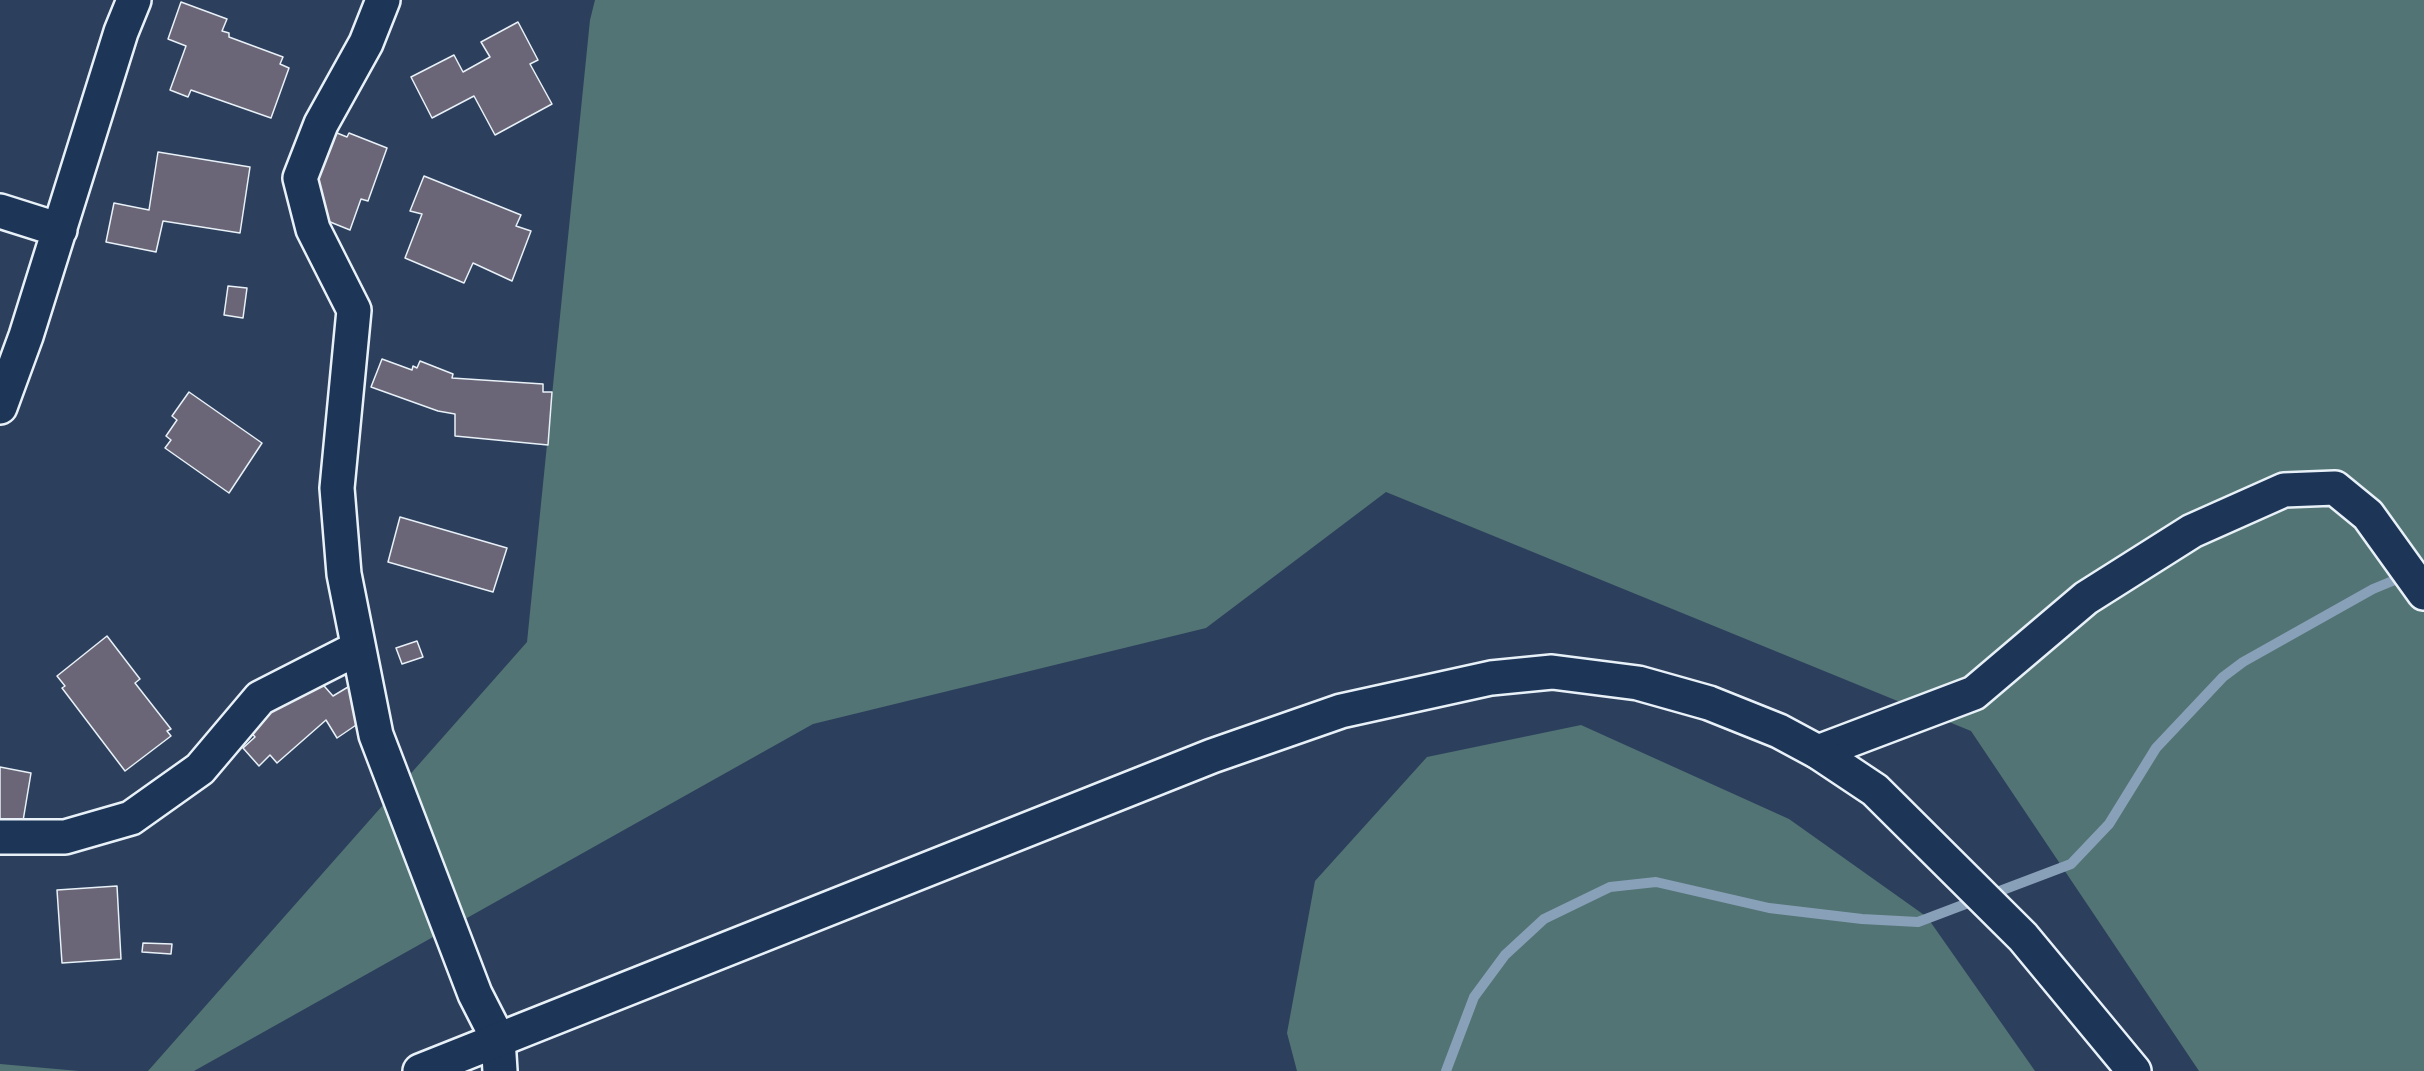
<!DOCTYPE html>
<html>
<head>
<meta charset="utf-8">
<style>
  body { margin:0 }
  canvas { display:block; background:#2c3f5d }
</style>
</head>
<body>
<canvas width="2424" height="1071"></canvas>
<script>
const c = document.querySelector('canvas').getContext('2d');
c.lineJoin = 'round';
function paint(path, color) {
  c.fillStyle = color;
  c.fill(path, 'evenodd');
}
function stroke(path, color, width, dash) {
  c.strokeStyle = color;
  c.lineWidth = width;
  c.lineCap = dash ? 'butt' : 'round';
  c.setLineDash(dash || []);
  c.stroke(path);
}
paint(new Path2D(`
  M595 0H2424V1071H2199L1971 731 1386 492 1206 628 813 724 194 1071H148L527 642 590 20Z
  M1581 725 1789 819 1927 917 2035 1071H1297L1287 1033 1315 881 1427 757Z
  M0 1064 79 1071H0Z`), '#527474');
stroke(new Path2D(`
  M1446 1071 1474 997 1505 955 1544 919 1610 887 1656 882 1769 908 1862 919 1918 922 2071 864 2109 824 2156 748 2223 677 2243 662 2373 589 2407 575`), '#89a0b9', 10);
const building = new Path2D(`
  M181 2 227 19 222 31 229 33V37L283 57 280 64 289 68 271 118 191 90 188 97 170 90 186 46 168 39Z
  M518 22 538 60 530 64 552 104 495 135 474 96 432 118 411 77 454 55 463 72 490 57 481 42Z
  M327 129 347 137 349 133 387 148 368 201 361 199 350 230 298 209Z
  M158 152 250 167 240 233 163 221 156 252 106 242 114 203 149 210Z
  M424 176 521 215 516 226 531 231 512 281 473 263 464 283 405 258 422 214 410 211Z
  M228 286 247 288 243 318 224 315Z
  M382 359 412 370 413 366 417 368 420 361 453 374 452 378 543 384V392H552L548 445 455 436V414L438 411 371 387Z
  M189 392 262 443 229 493 165 448 171 440 166 436 177 420 172 416Z
  M400 517 507 548 493 592 388 562Z
  M107 636 140 679 135 683 171 729 167 731 171 736 125 771 62 688 65 686 57 676Z
  M417 641 423 657 402 664 396 648Z
  M309 669 333 696 348 687 365 719 337 738 326 720 277 763 270 755 259 766 243 748 255 737 247 727Z
  M0 767 31 773 22 827 0 824Z
  M117 886 121 959 62 963 57 890Z
  M143 943 172 944 171 954 142 952Z`);
paint(building, '#6a6677');
stroke(building, '#e8f1f8', 1.5);
const street = new Path2D(`
  M383 0 366 43 321 124 300 178 313 229 354 310 337 488 344 574 376 735 475 994 498 1039 500 1071
  M0 211 60 230
  M0 407 26 336 121 32 134 0
  M1818 752 1974 693 2086 598 2192 531 2284 490 2335 488 2368 515 2424 593
  M0 837H65L131 818 200 769 260 698 358 648`);
const secondary = new Path2D(`
  M420 1071 1212 756 1341 711 1491 678 1552 672 1638 683 1709 703 1779 731 1818 752 1875 790 2023 937 2134 1071`);
stroke(street, '#e8f1f8', 38);
stroke(secondary, '#e8f1f8', 38);
stroke(street, '#1d3557', 33);
stroke(secondary, '#1d3557', 33);
</script>
</body>
</html>
